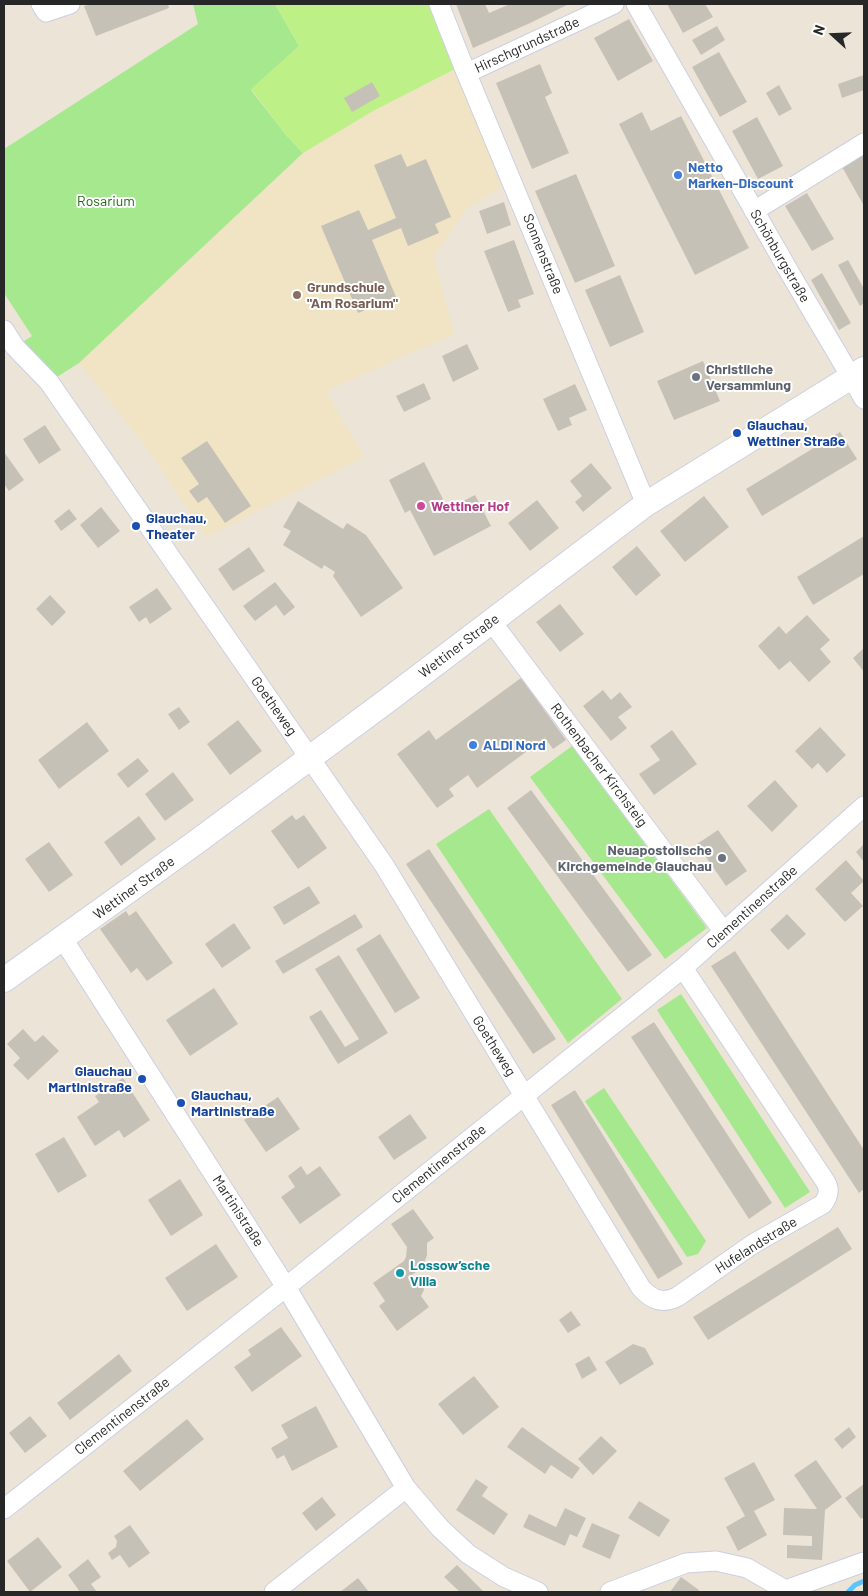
<!DOCTYPE html>
<html>
<head>
<meta charset="utf-8">
<style>
  body { margin:0 }
  #map { position:relative; width:868px; height:1596px; overflow:hidden; background:#ece4d7; font-family:Barlow,sans-serif }
  canvas { display:block }
  .frame { position:absolute; inset:0; border:5px solid #272727; pointer-events:none }
  .north { position:absolute; left:808px; top:10px; width:50px; height:50px; -webkit-text-stroke:4px #fff; paint-order:stroke; rotate:290deg; font-size:14px; font-weight:700; line-height:20px; text-align:center; color:#272727 }
  .north::after { content:''; display:block; margin:auto; width:18px; height:22px; background:#272727; clip-path:polygon(50% 0,100% 100%,50% 72%,0 100%) }
</style>
</head>
<body>
<div id="map">
<canvas width="868" height="1596"></canvas>
<div class="frame"></div>
<div class="north">N</div>
</div>
<script>
const c = document.querySelector('canvas').getContext('2d');
c.lineJoin = 'round';
function paint(path, color) {
  c.fillStyle = color;
  c.fill(path, 'evenodd');
}
function stroke(path, color, width, dash) {
  c.strokeStyle = color;
  c.lineWidth = width;
  c.lineCap = dash ? 'butt' : 'round';
  c.setLineDash(dash || []);
  c.stroke(path);
}
function drawText(font, color, halo, rows, align = 'center') {
  c.font = font + ' Barlow,sans-serif';
  c.lineWidth = 4;
  c.setLineDash([]);
  c.textBaseline = 'middle';
  c.strokeStyle = halo;
  c.fillStyle = color;
  for (const [text, x, y, turn = 0] of rows) {
    c.save();
    c.translate(x, y);
    c.rotate((+turn || 0) * Math.PI / 180);
    c.textAlign = isNaN(turn) ? turn : align;
    if (halo) c.strokeText(text, 0, 0);
    c.fillText(text, 0, 0);
    c.restore();
  }
}
paint(new Path2D(`
  M463 65 512 180 466 210 434 257 454 334 326 391 364 457 206 537 149 451 79 363 303 153 373 111Z`), '#f0e4c4');
paint(new Path2D(`
  M193 4H275L299 46 251 90 286 135 303 153 79 363 49 382 15 347 32 336 4 293V149L198 24Z
  M572 746 707 928 665 959 530 777Z
  M489 809 622 999 568 1043 436 844Z
  M681 994 810 1192 785 1208 657 1010Z
  M604 1088 706 1241 698 1254 687 1257 585 1101Z`), '#a6e88d');
paint(new Path2D(`
  M275 4H439L463 65 373 111 303 153 286 135 251 89 299 46Z`), '#bdf188');
stroke(new Path2D(`
  M848 1592 855 1585 864 1581`), '#5fc5f9', 5);
paint(new Path2D(`
  M92 4H168L169 8 96 36 84 6Z
  M456 4H485L489 13 510 4H569L528 24 473 48Z
  M667 4H705L713 17 683 33Z
  M629 19 653 61 618 81 594 38Z
  M717 26 725 40 701 55 692 40Z
  M719 52 747 102 720 117 692 67Z
  M540 64 552 93 545 97 569 153 532 169 496 83Z
  M864 75V90L842 98 838 84Z
  M372 82 380 96 352 112 344 98Z
  M779 85 792 109 779 116 766 93Z
  M642 112 651 131 681 116 749 248 695 275 619 124Z
  M757 117 783 166 758 179 732 131Z
  M863 152 864 154V206L841 165Z
  M401 154 407 167 426 159 451 217 435 224 439 233 408 246 401 228 372 240 396 297 358 313 321 226 359 210 368 230 396 218 374 165Z
  M576 174 615 266 575 283 535 191Z
  M807 193 834 239 812 251 785 206Z
  M504 202 511 225 487 234 479 211Z
  M514 240 534 294 518 300 521 307 508 312 484 251Z
  M848 260 864 289V303L860 306 838 265Z
  M822 273 851 323 839 330 811 280Z
  M620 275 644 332 610 347 585 290Z
  M467 344 479 369 453 382 442 356Z
  M703 361 720 401 674 420 657 381Z
  M424 383 431 399 404 412 396 396Z
  M575 384 587 410 569 418 572 425 558 431 543 399Z
  M45 425 61 450 39 464 23 439Z
  M840 432 857 459 762 516 746 489Z
  M207 441 251 506 225 523 207 497 198 503 189 491 199 484 181 458Z
  M4 452 24 480 9 491 4 484Z
  M424 462 443 499 437 502 442 512 475 495 491 526 434 556 410 510 405 513 389 480Z
  M591 463 612 488 583 512 575 502 582 496 570 481Z
  M704 496 729 527 685 562 660 531Z
  M537 500 559 528 530 551 508 523Z
  M298 501 343 529 347 523 366 535 403 588 361 617 333 576 335 572 324 565 322 569 283 545 291 531 283 527Z
  M101 507 120 531 98 548 80 525Z
  M69 509 77 519 61 531 54 521Z
  M864 536V574L813 605 797 577Z
  M637 546 661 575 636 596 612 567Z
  M249 547 265 571 233 591 218 569Z
  M275 582 295 607 284 616 276 605 255 621 243 606Z
  M157 588 172 609 150 624 146 617 139 622 129 607Z
  M50 595 66 612 52 626 36 609Z
  M560 604 584 634 560 652 536 622Z
  M807 615 830 640 820 649 831 662 809 682 790 661 779 670 758 646 779 626 786 634Z
  M864 648V672L853 658Z
  M521 678 566 740 553 749 545 738 477 788 468 775 449 789 454 796 437 808 397 754 429 730 436 740Z
  M603 690 611 700 620 692 632 707 618 717 627 728 611 741 583 706Z
  M179 707 190 722 179 730 168 714Z
  M238 720 262 751 230 775 207 744Z
  M87 722 109 751 59 789 38 760Z
  M820 727 846 755 827 773 818 763 812 769 795 751Z
  M672 730 697 764 654 795 639 774 660 760 650 746Z
  M138 758 149 771 128 788 117 774Z
  M173 772 194 800 165 821 145 794Z
  M775 780 798 806 772 832 747 806Z
  M531 790 652 955 628 972 507 808Z
  M292 815 296 820 304 815 327 848 298 869 271 831Z
  M139 816 156 839 121 866 104 842Z
  M718 830 747 871 726 886 697 844Z
  M49 842 73 875 49 892 25 859Z
  M864 844V862L856 852Z
  M429 849 556 1039 533 1054 406 864Z
  M846 860 864 881 851 893 863 906 845 922 815 889Z
  M309 886 320 903 284 925 273 907Z
  M126 911 129 916 136 911 173 963 147 981 137 968 131 973 100 929Z
  M355 914 363 927 283 974 275 961Z
  M787 914 806 934 788 950 770 930Z
  M234 923 251 948 222 968 205 944Z
  M380 934 420 998 395 1013 356 949Z
  M735 951 864 1150V1189L859 1193 711 966Z
  M339 955 388 1033 338 1064 309 1017 321 1010 345 1047 359 1039 315 969Z
  M214 988 238 1024 190 1056 166 1020Z
  M654 1022 772 1203 749 1219 631 1037Z
  M23 1029 35 1042 43 1035 59 1051 28 1080 13 1065 20 1058 7 1044Z
  M123 1078 150 1120 124 1138 119 1130 95 1146 77 1117 99 1102 95 1096Z
  M575 1090 683 1264 658 1279 551 1105Z
  M278 1097 300 1129 266 1152 244 1120Z
  M410 1114 427 1138 394 1160 378 1137Z
  M64 1137 87 1176 58 1193 35 1154Z
  M301 1166 307 1175 320 1166 341 1195 300 1224 281 1197 295 1187 288 1176Z
  M180 1179 203 1215 171 1236 148 1200Z
  M413 1209 434 1238 427 1243V1255L424 1263 420 1269 408 1278 412 1284 418 1282 423 1286 424 1290 421 1296 429 1307 397 1331 379 1306 385 1301 373 1283 404 1261 406 1257 407 1247 391 1224Z
  M838 1227 852 1249 708 1340 693 1317Z
  M216 1244 238 1277 187 1311 165 1278Z
  M571 1311 581 1325 568 1333 559 1320Z
  M281 1327 302 1356 252 1392 234 1367 251 1355 248 1350Z
  M633 1344 645 1348 654 1364 620 1385 605 1362Z
  M119 1354 132 1371 70 1420 57 1403Z
  M589 1356 597 1370 582 1379 575 1364Z
  M474 1376 499 1407 463 1435 438 1404Z
  M316 1406 338 1447 292 1471 284 1455 277 1459 271 1448 288 1438 281 1425Z
  M30 1416 47 1436 25 1453 9 1433Z
  M187 1419 204 1439 140 1491 123 1471Z
  M522 1427 580 1468 572 1479 551 1465 545 1474 507 1447Z
  M849 1427 856 1437 842 1449 834 1439Z
  M601 1436 617 1451 593 1475 578 1459Z
  M816 1460 842 1497 825 1510 822 1560 787 1558V1545L812 1546V1536L783 1535 784 1508 817 1509 794 1475Z
  M754 1462 775 1500 754 1511 767 1535 738 1551 726 1527 745 1516 724 1478Z
  M476 1479 488 1487 482 1496 508 1514 494 1535 456 1510Z
  M864 1484V1517L861 1519 845 1498Z
  M322 1497 336 1515 316 1531 302 1513Z
  M639 1501 670 1520 659 1537 628 1518Z
  M565 1508 586 1518 577 1537 570 1534 565 1546 523 1527 529 1514 556 1527Z
  M592 1523 620 1535 610 1559 582 1547Z
  M130 1525 150 1553 129 1568 120 1555 112 1560 108 1553 116 1547 117 1541 114 1536Z
  M38 1537 62 1567 30 1592 7 1561Z
  M88 1559 101 1577 91 1584 97 1592H80L68 1575Z
  M457 1565 484 1592H460L444 1577Z
  M681 1577 699 1590 698 1592H670Z
  M358 1578 369 1592H340Z`), '#c6c1b7');
const minor = new Path2D(`
  M41 4 46 12 70 4
  M439 4 463 65 646 504
  M636 4 791 275 864 399
  M467 73 614 4
  M754 211 864 143
  M4 330 15 347 49 382 384 865 641 1288C652 1300 662 1304 677 1297L753 1244 823 1204C828 1197 831 1190 825 1181L683 968
  M491 621 724 932
  M63 939 286 1287 406 1488 440 1528 468 1554 504 1577 538 1592
  M4 1509 286 1287 683 968 864 806
  M786 1590 864 1562
  M274 1592 406 1488
  M610 1592 686 1563 716 1561 747 1568 789 1592`);
const tertiary = new Path2D(`
  M4 980 195 843 388 700 646 504 864 369`);
stroke(minor, '#cccfe2', 21);
stroke(tertiary, '#cccfe2', 26);
stroke(minor, '#fff', 19);
stroke(tertiary, '#fff', 24);
for (const [x, y, r, color] of [
  [678,175,5,"#3f7fe0"],
  [297,295,5,"#8d6e63"],
  [696,377,5,"#6b7280"],
  [737,433,5,"#1a4fb4"],
  [421,506,5,"#d1479c"],
  [136,526,5,"#1a4fb4"],
  [473,745,5,"#3f7fe0"],
  [722,858,5,"#6b7280"],
  [142,1079,5,"#1a4fb4"],
  [181,1103,5,"#1a4fb4"],
  [400,1273,5,"#0f9aa8"]
]) {
  const dot = new Path2D();
  dot.arc(x, y, r, 0, 2 * Math.PI);
  c.fillStyle = color;
  c.fill(dot);
  stroke(dot, '#fff', 2);
}
drawText('14px', '#272727', '#fff', [
  ["Hirschgrundstraße",527,45,-25],
  ["Sonnenstraße",543,254,68],
  ["Schönburgstraße",780,256,60],
  ["Wettiner Straße",459,646,-37],
  ["Goetheweg",274,706,55],
  ["Rothenbacher Kirchsteig",599,765,53],
  ["Wettiner Straße",134,888,-36],
  ["Clementinenstraße",752,907,-42],
  ["Goetheweg",494,1046,58],
  ["Clementinenstraße",439,1164,-39],
  ["Martinistraße",238,1211,57],
  ["Hufelandstraße",756,1245,-32],
  ["Clementinenstraße",122,1416,-38]
]);
drawText('bold 14px', '#366cbe', '#fff', [
  ["Netto",688,167],
  ["Marken-Discount",688,183],
  ["ALDI Nord",483,745]
], 'left');
drawText('14px', '#1f6913', '#fff', [
  ["Rosarium",106,201]
]);
drawText('bold 14px', '#785e54', '#fff', [
  ["Grundschule",307,287],
  ["\"Am Rosarium\"",307,303]
], 'left');
drawText('bold 14px', '#5b616d', '#fff', [
  ["Christliche",706,369],
  ["Versammlung",706,385],
  ["Neuapostolische",712,850,"right"],
  ["Kirchgemeinde Glauchau",712,866,"right"]
], 'left');
drawText('bold 14px', '#164399', '#fff', [
  ["Glauchau,",747,425],
  ["Wettiner Straße",747,441],
  ["Glauchau,",146,518],
  ["Theater",146,534],
  ["Glauchau",132,1071,"right"],
  ["Martinistraße",132,1087,"right"],
  ["Glauchau,",191,1095],
  ["Martinistraße",191,1111]
], 'left');
drawText('bold 14px', '#b23c85', '#fff', [
  ["Wettiner Hof",431,506]
], 'left');
drawText('bold 14px', '#0d838f', '#fff', [
  ["Lossow’sche",410,1265],
  ["Villa",410,1281]
], 'left');
</script>
</body>
</html>
